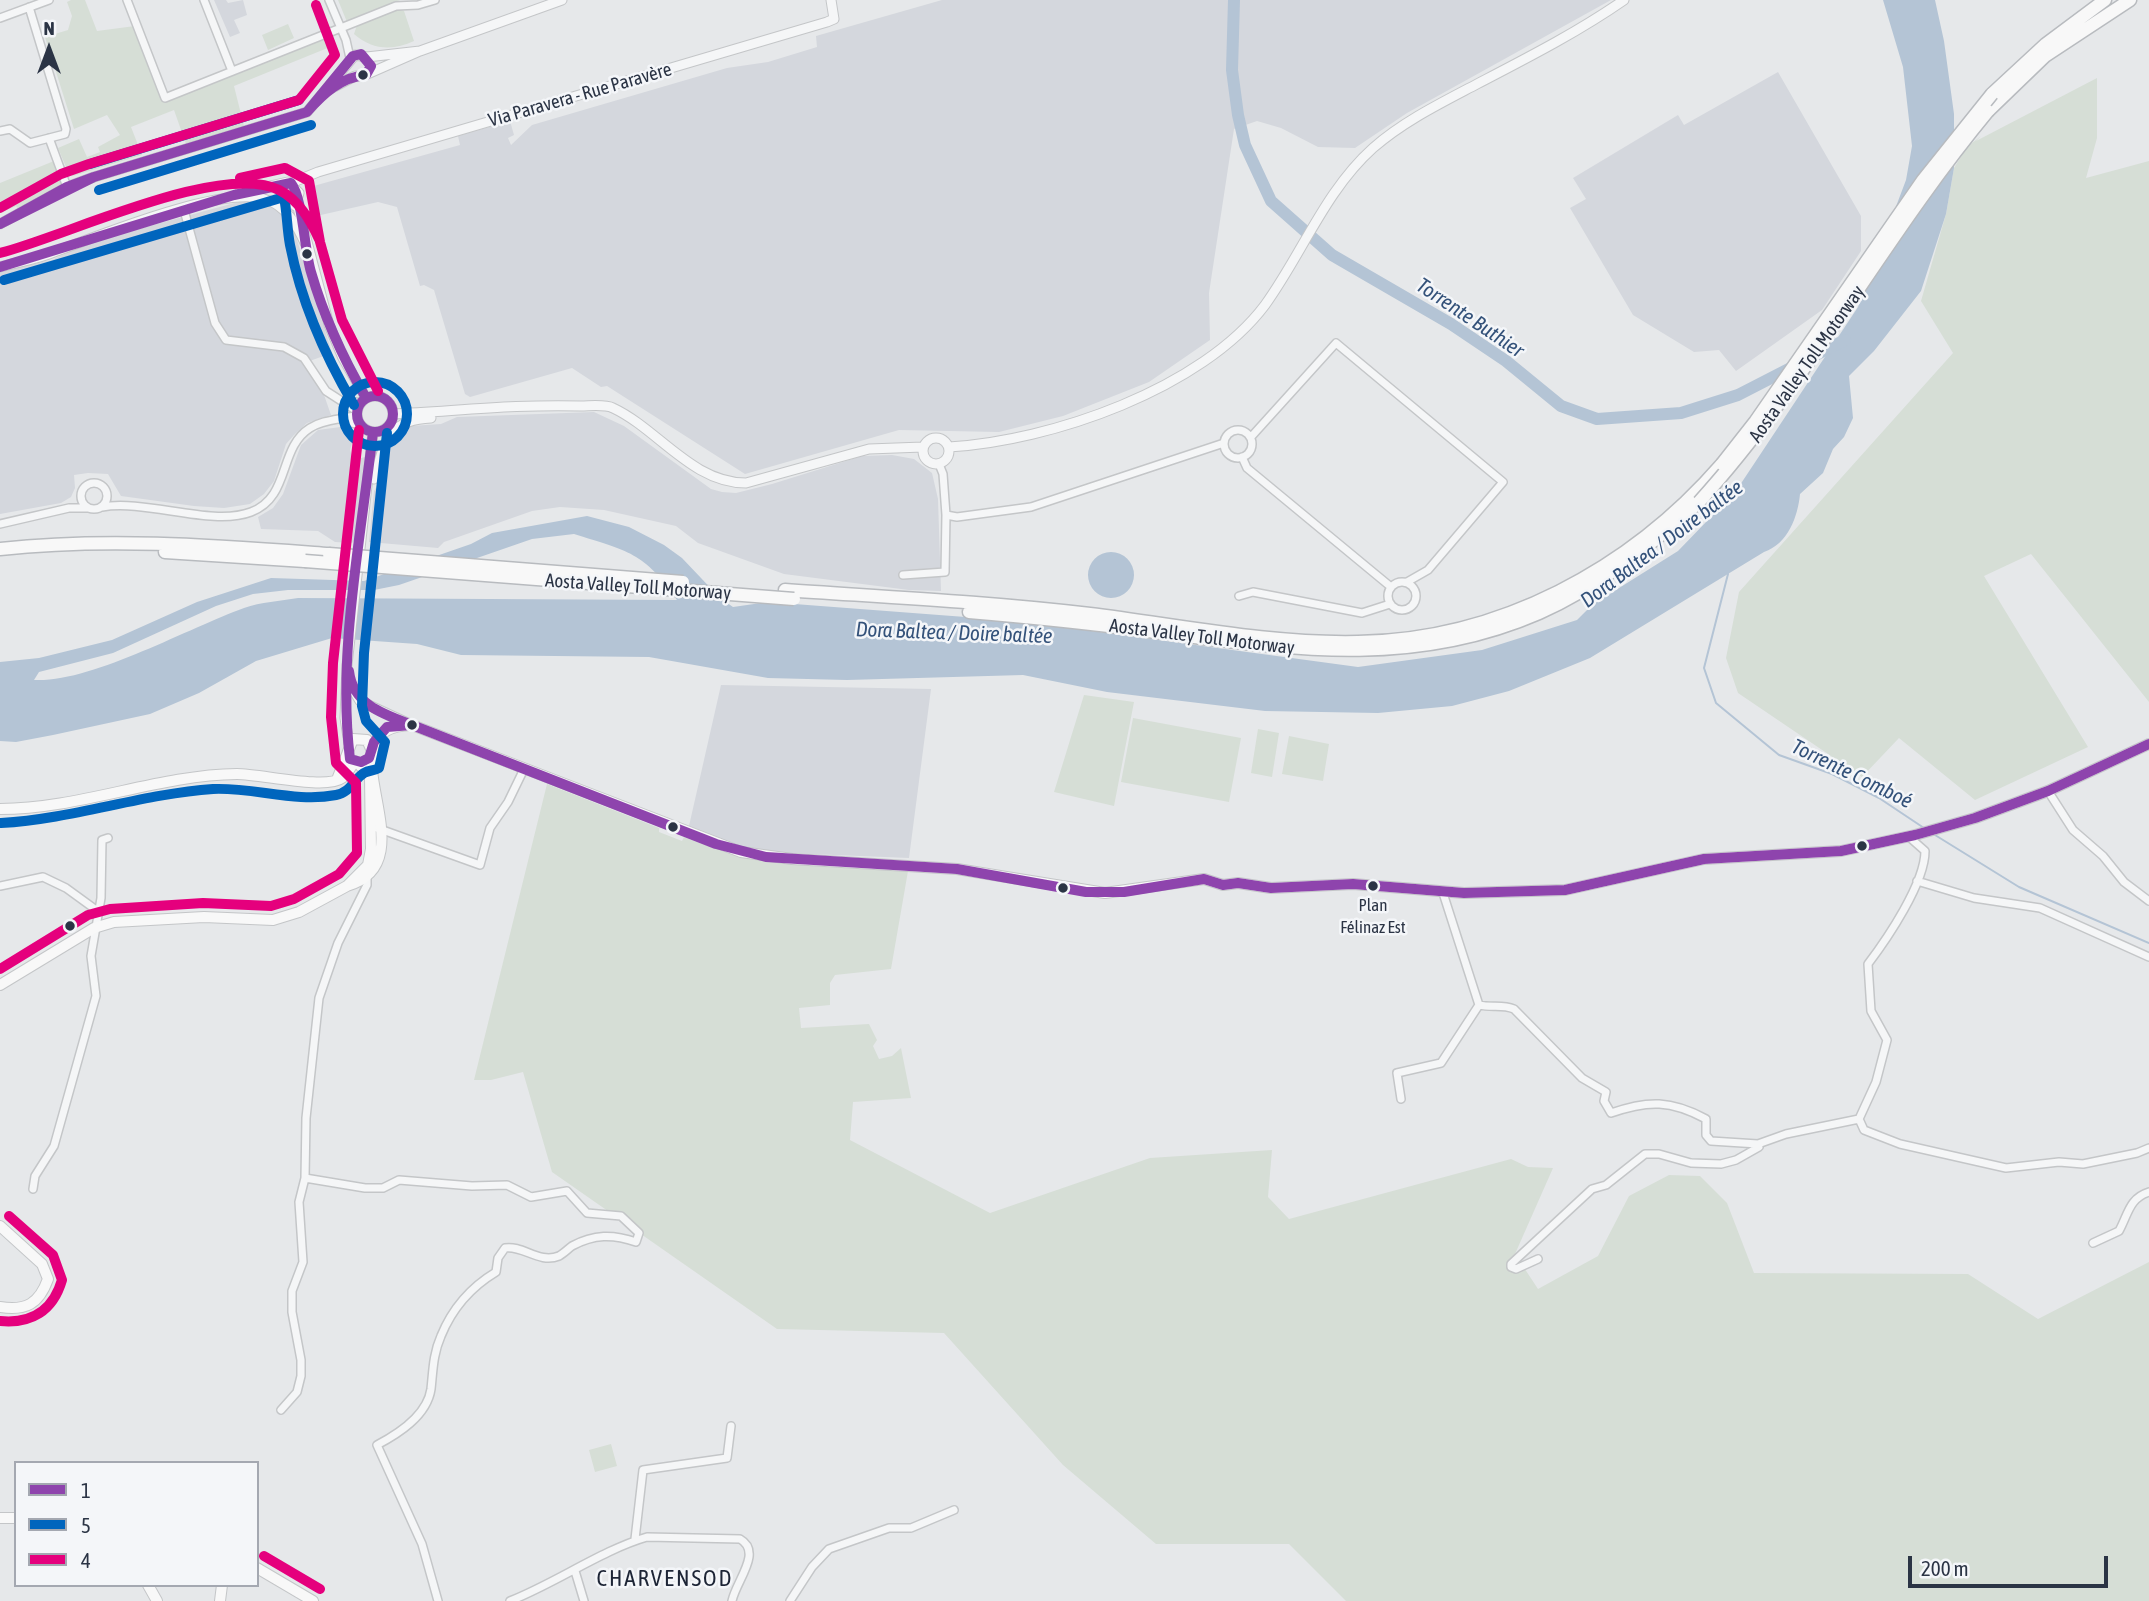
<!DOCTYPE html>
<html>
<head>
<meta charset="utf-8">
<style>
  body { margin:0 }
  #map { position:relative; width:2149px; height:1601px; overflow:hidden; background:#e6e8ea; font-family:"Asap Condensed",sans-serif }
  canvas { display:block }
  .legend { position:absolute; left:14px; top:1461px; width:245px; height:126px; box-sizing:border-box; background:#f4f6f9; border:2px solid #a4a8b1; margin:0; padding:9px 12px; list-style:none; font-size:21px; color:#2b3445 }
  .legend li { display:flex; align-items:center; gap:14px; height:35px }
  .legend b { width:35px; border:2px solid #a4a8b1 }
  .north { position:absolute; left:14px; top:14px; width:70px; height:70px; -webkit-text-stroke:5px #f4f6f9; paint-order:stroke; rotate:0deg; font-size:19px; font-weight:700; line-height:28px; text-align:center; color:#2b3445 }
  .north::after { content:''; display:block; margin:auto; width:24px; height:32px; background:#2b3445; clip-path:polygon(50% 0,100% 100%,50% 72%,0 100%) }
  .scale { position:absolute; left:1908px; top:1556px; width:200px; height:32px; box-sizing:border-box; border:4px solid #2b3445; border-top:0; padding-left:9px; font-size:21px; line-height:24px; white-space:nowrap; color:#2b3445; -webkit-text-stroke:5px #f4f6f9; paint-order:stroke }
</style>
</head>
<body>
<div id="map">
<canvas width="2149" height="1601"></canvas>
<ul class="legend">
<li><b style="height:9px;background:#8e44ad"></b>1</li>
<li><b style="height:9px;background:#0065bd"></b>5</li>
<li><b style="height:9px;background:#e5007d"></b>4</li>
</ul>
<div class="north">N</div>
<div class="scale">200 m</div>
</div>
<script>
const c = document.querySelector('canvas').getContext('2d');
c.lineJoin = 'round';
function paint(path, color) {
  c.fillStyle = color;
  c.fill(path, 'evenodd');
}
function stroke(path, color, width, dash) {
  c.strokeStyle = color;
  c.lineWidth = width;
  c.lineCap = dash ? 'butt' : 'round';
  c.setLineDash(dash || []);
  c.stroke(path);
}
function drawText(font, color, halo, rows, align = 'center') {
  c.font = font + ' "Asap Condensed",sans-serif';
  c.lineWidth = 5;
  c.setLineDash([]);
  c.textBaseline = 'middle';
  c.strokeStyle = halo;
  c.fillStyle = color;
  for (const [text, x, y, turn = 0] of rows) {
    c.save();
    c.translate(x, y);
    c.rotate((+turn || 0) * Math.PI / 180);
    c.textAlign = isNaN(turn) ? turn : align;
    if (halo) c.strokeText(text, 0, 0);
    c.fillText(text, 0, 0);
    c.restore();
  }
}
paint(new Path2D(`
  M214 0H226L228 3 243 0 247 15 234 20 240 33 230 37Z
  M942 0H1611L1407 113 1355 148 1318 147 1281 128 1257 121 1234 129 1209 293 1210 340 1149 382 1063 416 999 432 899 430 745 474 607 386 601 387 572 368 470 397 465 394 434 290 424 285 420 286 397 207 378 202 312 217 307 195 310 187 460 145 458 136 510 121 514 135 508 138 511 145 532 125 727 68 768 62 817 47 816 36Z
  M1778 72 1861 216V251L1822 310 1736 371 1719 350 1694 352 1633 315 1570 208 1586 199 1573 178 1678 115 1684 125Z
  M242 201 269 206 287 218 294 230 332 353 304 363 323 392 331 415 307 423 294 435 286 444 274 481 264 494 250 504 224 508 194 506 121 496 108 474 88 473 74 475 75 488 71 497 61 503 0 514V271L52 260 86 243Z
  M594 412 624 426 711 489 722 492 736 493 772 484 862 456 892 455 914 459 932 473 938 499 941 591 909 590 784 574 698 543 676 526 604 510 560 507 532 511 444 542 438 548 369 542 374 491 383 476 385 454 395 437 410 426 441 424 457 417Z
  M348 426 354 436 350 450 353 460 365 457 357 538 352 543 335 542 318 531 261 529 258 517 273 508 283 494 301 445 318 430Z
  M721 685 931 689 909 858 785 853 737 846 689 826Z`), '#d4d7dd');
paint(new Path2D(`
  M71 0H85L97 31 135 26 164 101 330 34 335 45 234 86 244 126 186 144 174 110 131 127 142 155 73 176 69 174 58 148 79 139 87 157 100 152 98 147 120 135 107 115 74 129 45 37 68 30 72 16 67 2Z
  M338 0H400L347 22Z
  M398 9 404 11 414 41C393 51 372 50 354 34L357 25Z
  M288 24 294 38 268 50 262 35Z
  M2097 78V138L2086 178 2149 161V702L2031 554 1984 576 2088 747 1975 800 1899 738 1862 777 1738 693 1726 658 1739 592 1953 353 1921 301 1946 214 1954 168 1967 147 1981 136 1976 141Z
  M54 161 63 186 19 210 16 206 0 213V183Z
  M1084 695 1134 702 1114 806 1054 792Z
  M1133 718 1241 738 1229 802 1121 782Z
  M1258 729 1279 733 1272 777 1251 773Z
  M1289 736 1329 744 1323 781 1282 774Z
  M547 784 659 828V832L682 841 684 837C761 868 826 867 908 871L891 969 835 975 830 983V1005L799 1008 801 1028 869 1024 877 1040 873 1046 879 1059 892 1056 901 1048 911 1098 853 1102 850 1140 990 1213 1150 1158 1272 1150 1268 1197 1289 1219 1511 1159 1528 1167 1553 1168 1515 1254 1538 1289 1598 1256 1629 1196 1669 1175 1700 1176 1727 1203 1754 1273 1968 1274 2038 1319 2149 1262V1601H1346L1289 1544H1156L1063 1465 944 1333 777 1329 552 1172 523 1072 491 1080H474Z
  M611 1444 617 1466 595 1472 589 1450Z`), '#d6ded6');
paint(new Path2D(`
  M1883 0H1935L1944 41 1954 114V168L1946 214 1921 291 1874 351 1849 376 1853 418 1844 437 1833 449 1823 473 1800 494C1798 516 1788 544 1764 552L1590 658 1509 691 1452 706 1378 713 1265 711 1107 692 1023 675 847 680 768 678 649 657 461 655 417 644 332 638 256 661 199 693 150 714 53 735 16 742 0 741V662L39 658 112 640 197 602 271 578 364 581 471 544 492 533 587 516 629 527 664 545 682 558 720 598 733 607 768 602 1018 621 1358 667 1482 650 1577 620 1592 605 1678 551 1736 491 1858 307 1906 180 1912 146 1903 67ZM574 534C628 551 644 552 677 600L298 598C280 601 261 602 244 608 188 628 91 683 34 680L39 672 113 653 216 606 253 594 288 590H374L399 585 532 539Z
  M1088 575a23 23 0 1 1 46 0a23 23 0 1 1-46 0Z`), '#b4c4d5');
stroke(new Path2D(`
  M1728 574 1704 668 1716 703 1779 755 1832 774 1879 798 1924 828
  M1935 835 2019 887 2149 943`), '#b4c4d5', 2);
stroke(new Path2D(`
  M1234 0 1232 70 1238 115 1245 145 1271 201 1332 255 1451 324 1506 361 1561 406 1597 419 1681 413 1738 395 1845 340`), '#b4c4d5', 12);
const minor = new Path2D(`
  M127 0 165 98 396 6 418 5 435 0
  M204 0 232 71
  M329 0 346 40 350 58
  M0 18 49 0
  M0 131 10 129 30 143 65 134 66 129 29 7
  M49 138 67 187
  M184 210 215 323 226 340 284 347 304 358 326 391 357 411
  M345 400 360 403
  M344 421 360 425
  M1224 444a14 14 0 1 1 28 0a14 14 0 1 1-28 0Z
  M1251 437 1336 343 1503 482 1428 570 1407 582
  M1242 457 1247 468 1391 587
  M939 464 943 474 946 515
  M81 496a13 13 0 1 1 26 0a13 13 0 1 1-26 0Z
  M102 507C146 499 212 527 251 512 291 497 278 448 310 428 324 419 341 420 357 415
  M0 524 69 508H87
  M903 575 945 572 946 515 957 517 1031 507 1224 443
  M1388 596a14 14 0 1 1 28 0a14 14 0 1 1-28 0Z
  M1239 596 1253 592 1362 613 1390 604
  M2048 791 2073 830 2103 856 2124 882 2149 901
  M377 828 480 865 490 828 508 802 524 769
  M1917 881 1974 898 2040 908 2149 957
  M0 886 43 877 66 888 99 912
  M1479 1005C1492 1008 1502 1004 1514 1009L1582 1078 1606 1092 1604 1101 1611 1113C1648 1100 1671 1100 1706 1119V1135L1711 1141 1758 1144 1786 1134 1859 1119 1876 1082 1887 1040 1871 1011 1868 964C1887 939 1925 883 1925 851L1908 836
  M1401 1099 1397 1073 1441 1063 1479 1005 1443 893
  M1859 1119 1864 1130 1900 1144 2006 1168 2059 1162 2083 1164 2137 1153 2149 1148
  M305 1178 365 1188H383L399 1180 472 1186 507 1185 531 1197 567 1191 587 1213 621 1216 639 1233 636 1242C613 1234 594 1234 572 1246 568 1249 563 1254 559 1256 539 1264 523 1245 505 1248L498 1258 496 1272C471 1287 452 1309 441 1336 433 1354 433 1371 431 1389 427 1416 398 1434 377 1445L422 1544 438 1601
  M33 1189 35 1176 54 1146 96 996 91 956 101 898 102 840 108 838
  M2093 1243 2119 1231C2128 1215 2129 1198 2149 1192
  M1538 1259 1516 1269 1511 1267V1264L1592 1189 1606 1185 1645 1154H1659L1691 1163 1721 1164 1736 1160 1759 1147 1758 1144
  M281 1410 297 1392 301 1376V1360L292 1312V1291L303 1262 299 1202 305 1178 306 1118 319 998 338 943 367 885V878
  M635 1539 643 1470 727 1458 731 1426
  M575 1571 584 1601
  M510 1601C556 1583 602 1550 647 1537L740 1539C763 1552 736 1581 732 1601
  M790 1601 812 1567 829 1549 889 1528H911L954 1510`);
const tertiary = new Path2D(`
  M326 91 355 76H363L420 51 562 0
  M291 183 318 172 827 22 834 19 831 0
  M239 193 288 182 299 193 295 206
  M297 204 329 325 343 358 366 398
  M0 224 67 187 94 177 307 112 355 55 367 57 420 51
  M0 267C19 262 39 259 57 251 101 235 221 186 264 199 286 205 297 225 306 245
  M357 414a18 18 0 1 1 36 0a18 18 0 1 1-36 0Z
  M393 414C456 411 518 404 581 406 590 406 605 404 613 408 658 429 692 483 746 483L869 449 923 447
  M923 451a13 13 0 1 1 26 0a13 13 0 1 1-26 0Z
  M949 447C1051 441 1202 389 1265 305 1302 254 1325 191 1373 148 1404 121 1441 103 1477 84 1527 58 1578 32 1624 0
  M374 479C385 443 386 420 431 418
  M349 683 360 701 412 725
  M349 744 345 718 347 665 373 432`);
const secondary = new Path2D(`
  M338 777 353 739 367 740 372 751
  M0 809C80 809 157 775 237 774 261 774 326 790 342 778 347 774 351 767 355 761
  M347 886C435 860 315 727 412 725L741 852 792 859 957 869 1105 893 1204 879 1223 885 1238 883 1271 888 1353 884 1464 893 1565 890 1704 859 1841 851 1915 835 1975 818 2048 791 2149 744
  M0 985 94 928 114 922 204 917 273 920 299 912 347 886 368 865 371 849 370 777 357 762
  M0 1226 42 1264 48 1279C39 1304 26 1311 0 1307
  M0 1518H16
  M257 1568 313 1601
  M148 1585 157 1601
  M220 1601 222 1585`);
const motorway = new Path2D(`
  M1992 94 2046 44 2105 0
  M1988 111 2045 56 2130 0
  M0 549C109 537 219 546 329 554
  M165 552 305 561
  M785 590C886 597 989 602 1090 614 1179 625 1269 644 1358 642 1499 640 1631 569 1722 464
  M969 612C1028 617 1088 623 1148 631 1283 648 1408 670 1539 613 1598 587 1651 545 1699 502`);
stroke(minor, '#c4c6c8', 10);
stroke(tertiary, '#c4c6c8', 11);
stroke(secondary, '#c4c6c8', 12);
stroke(motorway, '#b8bbbf', 15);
stroke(minor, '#f5f6f7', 7);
stroke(tertiary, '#f5f6f7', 9);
stroke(secondary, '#f8f8f8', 10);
stroke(motorway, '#f8f8f8', 12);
const motorwayBridge = new Path2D(`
  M1722 464 1755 422 1923 180 1992 94
  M1699 502C1808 382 1884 236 1988 111
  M329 554 683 582
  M305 561 794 599`);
stroke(motorwayBridge, '#b8bbbf', 15, []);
stroke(motorwayBridge, '#f8f8f8', 12);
stroke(new Path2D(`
  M361 54 371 66 366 75C341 77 323 94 307 112L353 56Z
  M94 177 0 224 67 187Z
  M94 177 307 112
  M0 267 234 195 291 183C303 198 304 249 311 272 324 317 343 358 366 398
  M357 414a18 18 0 1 1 36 0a18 18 0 1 1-36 0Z
  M373 432C361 537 337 655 350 759L361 762 369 758 374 742 387 727 412 725 716 844 766 857 957 869 1086 892H1124L1204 879 1223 885 1238 883 1271 888 1353 884 1464 893 1565 890 1704 859 1841 851 1915 835 1975 818 2048 791 2149 744
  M349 671C353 706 386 715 415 726`), '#8e44ad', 10);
stroke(new Path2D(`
  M90 164 299 100
  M99 190 311 125
  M4 280 284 197C287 212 287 229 290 245 301 301 325 356 354 405
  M343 414a32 32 0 1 1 64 0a32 32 0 1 1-64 0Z
  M1 823C73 819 141 794 213 789 253 787 296 803 336 795 351 792 353 780 364 773 369 770 374 771 379 768L385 742 366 721 362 706 364 653 387 433`), '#0065bd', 10);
stroke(new Path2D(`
  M240 178 285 168 309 181 320 242 342 320 378 391
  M0 208 61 174 89 164 299 100 335 55 316 5
  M0 253C64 237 221 161 279 190 299 200 310 220 319 239
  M0 969 88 915 110 909 203 903 271 906 294 899 339 874 357 853 356 783 336 763 331 717 333 663 359 430
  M0 1321C31 1324 53 1311 62 1280L53 1255 9 1216
  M264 1556 320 1589`), '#e5007d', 10);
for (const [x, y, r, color] of [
  [363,75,6,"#2b3445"],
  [307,254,6,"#2b3445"],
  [412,725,6,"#2b3445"],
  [673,827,6,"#2b3445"],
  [1862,846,6,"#2b3445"],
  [1373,886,6,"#2b3445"],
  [1063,888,6,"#2b3445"],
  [70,926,6,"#2b3445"]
]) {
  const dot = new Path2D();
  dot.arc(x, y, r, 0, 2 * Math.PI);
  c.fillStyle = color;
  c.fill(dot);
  stroke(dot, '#f4f6f9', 2.5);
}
drawText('17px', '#2b3445', '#f4f6f9', [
  ["Plan",1373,906],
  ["Félinaz Est",1373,928]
]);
drawText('19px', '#2b3445', '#f4f6f9', [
  ["Via Paravera - Rue Paravère",580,95,-16],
  ["Aosta Valley Toll Motorway",1807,364,-55],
  ["Aosta Valley Toll Motorway",638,587,4],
  ["Aosta Valley Toll Motorway",1202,637,7]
]);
drawText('italic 21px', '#34527a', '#f4f6f9', [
  ["Torrente Buthier",1470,318,34],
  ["Dora Baltea / Doire baltée",1662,544,-37],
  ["Dora Baltea / Doire baltée",954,633,2],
  ["Torrente Comboé",1852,774,26]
]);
c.letterSpacing = '2px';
drawText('23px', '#1d2536', '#f4f6f9', [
  ["CHARVENSOD",665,1579]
]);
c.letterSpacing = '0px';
</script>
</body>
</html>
